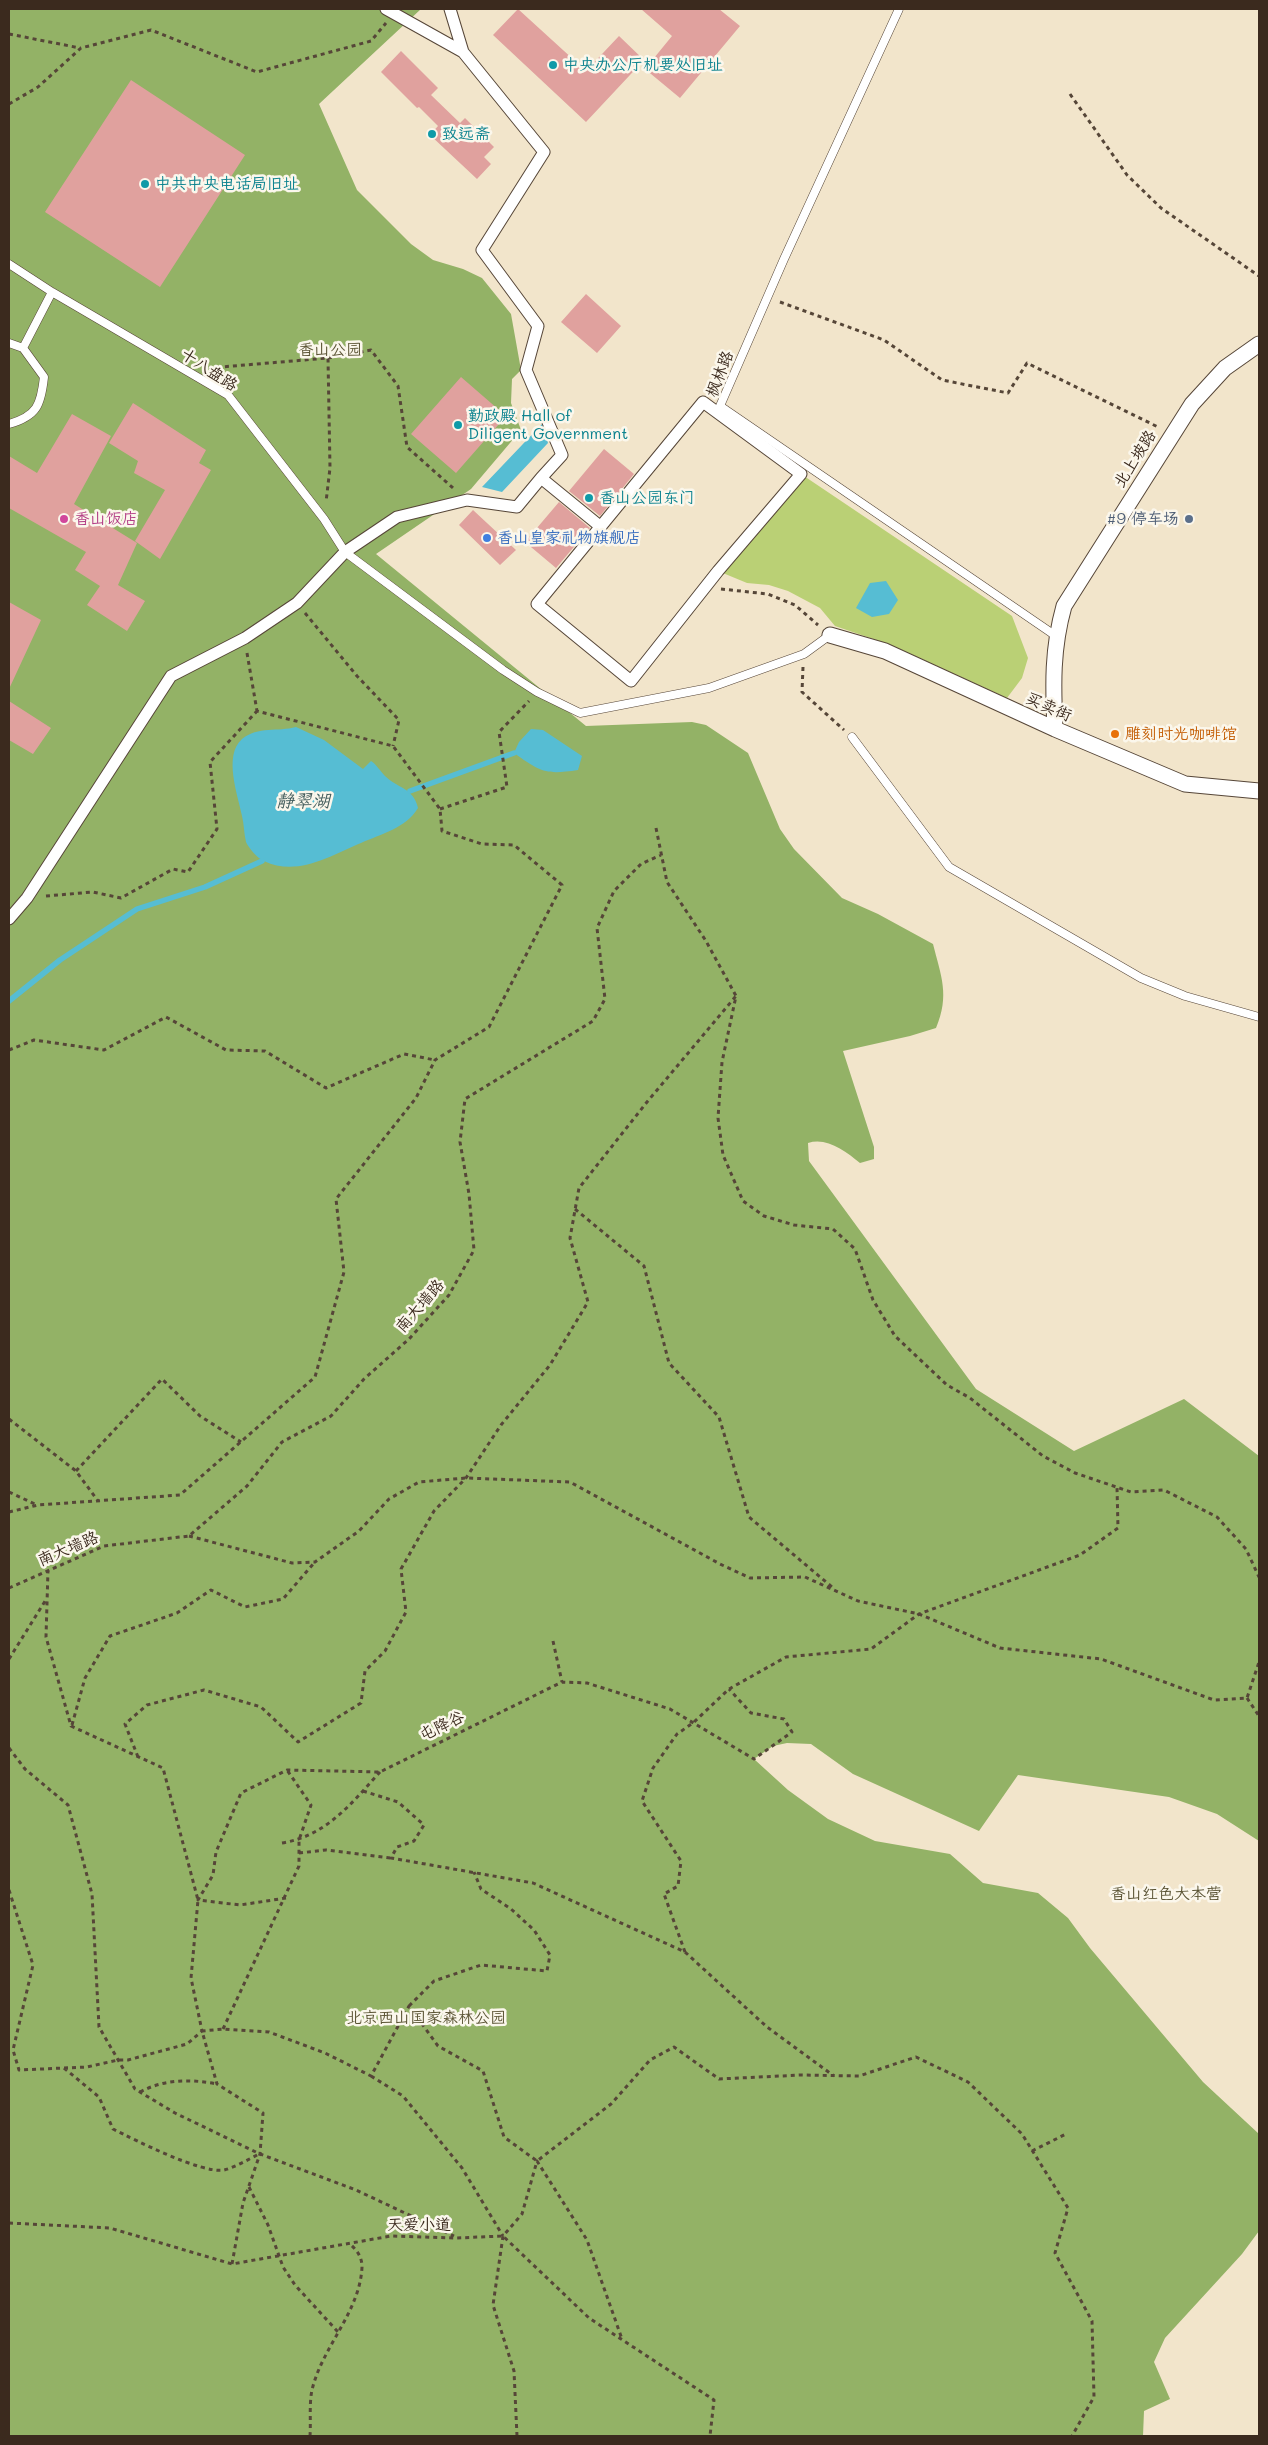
<!DOCTYPE html>
<html>
<head>
<meta charset="utf-8">
<style>
  body { margin:0 }
  #map { position:relative; width:1268px; height:2445px; overflow:hidden; background:#f2e5cb; font-family:Mali,sans-serif }
  canvas { display:block }
  .frame { position:absolute; inset:0; border:10px solid #3b2a1e; pointer-events:none }
</style>
</head>
<body>
<div id="map">
<canvas width="1268" height="2445"></canvas>
<div class="frame"></div>
</div>
<script>
const c = document.querySelector('canvas').getContext('2d');
c.lineJoin = 'round';
function paint(path, color) {
  c.fillStyle = color;
  c.fill(path, 'evenodd');
}
function stroke(path, color, width, dash) {
  c.strokeStyle = color;
  c.lineWidth = width;
  c.lineCap = dash ? 'butt' : 'round';
  c.setLineDash(dash || []);
  c.stroke(path);
}
function drawText(font, color, halo, rows, align = 'center') {
  c.font = font + ' Mali,"LXGW WenKai TC",sans-serif';
  c.lineWidth = 5;
  c.setLineDash([]);
  c.textBaseline = 'middle';
  c.strokeStyle = halo;
  c.fillStyle = color;
  for (const [text, x, y, turn = 0] of rows) {
    c.save();
    c.translate(x, y);
    c.rotate((+turn || 0) * Math.PI / 180);
    c.textAlign = isNaN(turn) ? turn : align;
    if (halo) c.strokeText(text, 0, 0);
    c.fillText(text, 0, 0);
    c.restore();
  }
}
paint(new Path2D(`
  M801 474 1012 616 1028 658 1022 678 1007 698 891 645 835 626 820 608 788 591 769 585 747 583 718 571Z`), '#bad075');
paint(new Path2D(`
  M9 9H421L319 104 357 190 411 244 433 260 463 269 482 278 511 314 521 370 512 379 511 403 521 430 471 489 376 554 586 726 692 722 706 725 748 753 780 829 794 849 842 898 878 914 933 944C941 976 950 995 936 1028L910 1036 843 1051 874 1147V1159L860 1163C845 1151 827 1137 808 1143L809 1161 976 1389 1074 1451 1184 1399 1259 1456V1841L1217 1814 1169 1797 1018 1775 979 1831 853 1774 811 1744 787 1743 773 1746 754 1759 788 1790 828 1819 875 1841 950 1854 983 1883 1038 1893 1068 1918 1090 1948 1203 2082 1259 2134V2231L1242 2254 1165 2338 1154 2362 1170 2399 1144 2411 1143 2436H9Z`), '#93b266');
paint(new Path2D(`
  M542 424 548 443 502 492 482 487Z
  M886 581 898 600 889 614 872 617 856 608 870 583Z
  M296 727 324 740 363 769 371 761C377 765 380 771 385 776 397 788 414 788 418 808 406 828 381 834 361 843 330 856 297 877 264 861 258 859 248 847 246 842 244 834 244 824 242 816 238 795 223 756 242 739 258 726 278 732 296 727Z
  M531 729 543 730 582 756 578 770C545 775 541 772 514 753L519 742Z`), '#56bdd3');
stroke(new Path2D(`
  M410 791 514 753
  M9 1001 60 960 137 909 205 887 262 861`), '#56bdd3', 5.5);
paint(new Path2D(`
  M518 9 586 71 619 36 644 60 586 122 493 35Z
  M641 9H719L740 26 680 98 645 69 672 36Z
  M401 51 438 88 431 95 460 123 465 118 494 147 484 157 491 164 477 179 430 135 438 126 419 107 417 108 381 72Z
  M131 80 245 155 160 287 45 212Z
  M586 294 621 326 597 353 561 322Z
  M461 377 506 416 456 473 411 434Z
  M133 403 206 450 199 463 211 470 160 559 135 541 165 490 134 473 138 461 109 443Z
  M72 414 111 436 74 504 137 543 118 585 145 601 127 631 87 605 100 586 75 570 86 552 9 508V456L37 473Z
  M604 449 634 474 600 516 569 491Z
  M559 502 590 528 556 568 525 542Z
  M473 510 516 550 500 565 459 525Z
  M9 602 41 620 9 689Z
  M9 701 51 728 33 754 9 740Z`), '#e0a19e');
const service = new Path2D(`
  M899 9 784 259 720 406 1056 636
  M9 264 52 292 228 395 324 519 345 552 503 670 537 692 580 713 709 688 804 654 830 635
  M9 343 23 348 44 377C41 405 37 416 9 424
  M23 348 52 292
  M852 737 949 867 1141 978 1185 996 1259 1017`);
const pedestrian = new Path2D(`
  M386 9 463 52 544 152 482 250 538 326 526 370 562 455 541 478 601 527
  M450 9 463 52
  M703 402 801 474 718 571 631 681 537 604Z
  M9 919 27 898 171 676 245 638 297 603 345 552 397 517 467 500 517 507 541 478`);
const minor = new Path2D(`
  M830 635 885 651 1055 729 1185 784 1259 791
  M1055 729C1053 685 1052 649 1064 606L1192 404 1225 368 1259 344`);
stroke(service, '#564638', 9);
stroke(pedestrian, '#564638', 13);
stroke(minor, '#564638', 17);
stroke(new Path2D(`
  M9 34 80 48
  M1070 94 1127 175 1161 208 1259 276
  M9 104 38 87 81 48 151 30 257 72 371 41 386 23
  M780 302 884 340 942 380 1008 393 1027 363 1158 427
  M328 358 371 350 398 386 407 447 453 488
  M209 368 328 358 330 468 326 502
  M721 589 768 594 795 605 818 625
  M305 613 357 676 399 720 393 746
  M247 653 257 711
  M803 667 802 692 844 730
  M440 809 507 787 499 732 529 701
  M656 828 667 882 706 941 736 996 722 1062 718 1118 723 1155 743 1201 764 1216 794 1225 833 1229 855 1249 873 1300 895 1336 947 1385 970 1398 1043 1456 1075 1473 1131 1492 1164 1490 1217 1517 1246 1549 1259 1577
  M46 896 93 892 121 898 173 869 188 872 217 829 210 762 257 711
  M9 1050 34 1040 104 1050 166 1017 226 1050 265 1051 326 1088 404 1054 435 1060
  M575 1209 644 1266 669 1363 719 1417 749 1517 832 1587
  M9 1419 76 1471 98 1501
  M76 1471 162 1379 200 1416 241 1442
  M9 1492 37 1505
  M9 1512 38 1505 180 1495 315 1377 344 1272 336 1199 416 1098 435 1060 489 1027 562 885 514 845 482 844 442 831 440 809 393 746 257 711
  M189 1536 292 1563 315 1562 359 1531 389 1499 419 1482 466 1478 570 1482 720 1564 750 1578 805 1577 858 1601 919 1614 1000 1648 1101 1659 1214 1700 1247 1698 1259 1662
  M9 1588 104 1546 189 1536 247 1486 282 1442 331 1416 364 1379 409 1339 449 1295 474 1250 469 1194 460 1142 465 1099 593 1021 605 999 597 928 614 891 641 864 661 855
  M553 1641 562 1682
  M9 1659 47 1598
  M1247 1698 1259 1716
  M72 1725 85 1678 110 1636 177 1613 211 1590 245 1607 283 1599 314 1563
  M9 1748 25 1769 68 1805 92 1894 99 2027 135 2089 175 2113 260 2154 356 2190 454 2236
  M138 1757 125 1724 147 1705 204 1690 261 1707 298 1742 361 1703 365 1671 385 1651 406 1612 401 1569 434 1511 466 1478 501 1425 550 1365 588 1302 570 1238 579 1188 647 1102 736 996
  M363 1791 398 1802 424 1825 414 1841 397 1847 391 1858 533 1883 685 1952 767 2027 834 2076
  M282 1843C326 1836 351 1804 380 1772
  M299 1853 326 1850 391 1858
  M9 1890 33 1965 13 2050 19 2070 87 2067 118 2060H128L187 2044 202 2031 191 1978 198 1900 163 1768 71 1726 46 1637 48 1570
  M286 1898 240 1905 198 1900 213 1875 216 1852 241 1793 287 1770 380 1772 562 1682 587 1683 670 1709 754 1759 792 1732 784 1719 751 1713 729 1689
  M685 1952 664 1894 678 1886 681 1861 642 1801 653 1768 677 1734 693 1723 729 1689 786 1657 871 1649 919 1614 1080 1555 1118 1528 1117 1487
  M409 2006 434 1981 481 1965 547 1971 550 1955 534 1930 511 1909 481 1889 474 1872
  M223 2029 299 1866V1840L311 1805 287 1770
  M64 2068 99 2097 113 2129C135 2140 202 2174 224 2170 236 2167 249 2159 259 2154
  M371 2076 403 2096 462 2168 503 2236
  M140 2092C164 2079 191 2079 217 2084
  M1032 2151 1066 2134
  M249 2187 268 2225 283 2267 295 2285 338 2332
  M9 2223 110 2228 232 2264 391 2236 457 2238 503 2236 589 2318 714 2400 710 2436
  M232 2264 243 2203 260 2154 263 2113 217 2084 202 2031 223 2029 269 2032 325 2053 371 2076 409 2006 438 2046 483 2071 504 2137 537 2161 611 2104 650 2060 674 2047 719 2079 801 2075 859 2076 916 2057 968 2082 1022 2134 1068 2208 1055 2253 1092 2321 1094 2397 1072 2436
  M310 2436C311 2422 309 2404 312 2390 322 2347 360 2312 362 2267 362 2257 357 2250 350 2244
  M517 2436 514 2371 493 2305 503 2236 522 2214 537 2161 587 2240 622 2339`), '#564638', 3, [4, 4]);
stroke(service, '#fff', 8);
stroke(pedestrian, '#fff', 11);
stroke(minor, '#fff', 15);
for (const [x, y, r, color] of [
  [553,65,5,"#0f9aa8"],
  [432,134,5,"#0f9aa8"],
  [145,184,5,"#0f9aa8"],
  [458,425,5,"#0f9aa8"],
  [589,498,5,"#0f9aa8"],
  [64,519,5,"#d1479c"],
  [1189,519,5,"#5c6f8a"],
  [487,538,5,"#3f7fe0"],
  [1115,734,5,"#e8710a"]
]) {
  const dot = new Path2D();
  dot.arc(x, y, r, 0, 2 * Math.PI);
  c.fillStyle = color;
  c.fill(dot);
  stroke(dot, '#fbf7ec', 2);
}
drawText('16px', '#0d838f', '#fbf7ec', [
  ["中央办公厅机要处旧址",563,65],
  ["致远斋",442,134],
  ["中共中央电话局旧址",155,184],
  ["勤政殿 Hall of",468,416],
  ["Diligent Government",468,434],
  ["香山公园东门",599,498]
], 'left');
drawText('16px', '#5b5434', '#fbf7ec', [
  ["香山公园",330,350],
  ["香山红色大本营",1166,1894],
  ["北京西山国家森林公园",426,2018]
]);
drawText('16px', '#3b2a1e', '#fbf7ec', [
  ["十八盘路",209,370,33],
  ["枫林路",720,374,-69],
  ["北上坡路",1135,459,-58],
  ["买卖街",1049,707,24],
  ["南大墙路",420,1306,-49],
  ["南大墙路",68,1549,-23],
  ["屯降谷",442,1726,-26],
  ["天爱小道",419,2225]
]);
drawText('16px', '#b23c85', '#fbf7ec', [
  ["香山饭店",74,519]
], 'left');
drawText('16px', '#4e5e75', '#fbf7ec', [
  ["#9 停车场",1179,519]
], 'right');
drawText('16px', '#366cbe', '#fbf7ec', [
  ["香山皇家礼物旗舰店",497,538]
], 'left');
drawText('16px', '#c56008', '#fbf7ec', [
  ["雕刻时光咖啡馆",1125,734]
], 'left');
drawText('italic 18px', '#445d5d', '#fbf7ec', [
  ["静翠湖",303,801]
]);
</script>
</body>
</html>
